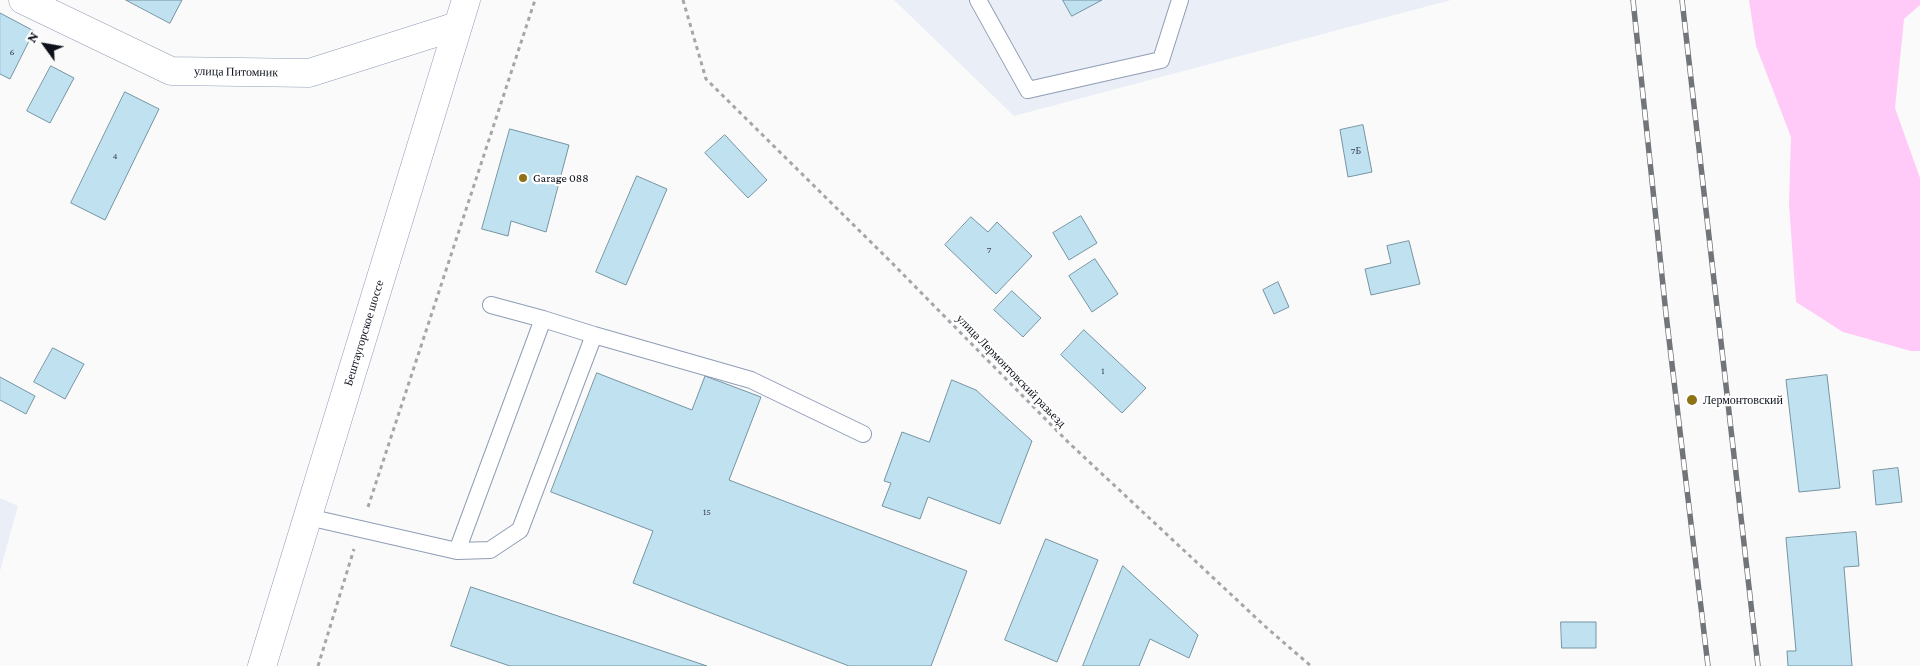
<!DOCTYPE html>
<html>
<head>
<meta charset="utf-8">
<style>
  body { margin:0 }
  #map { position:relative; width:1920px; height:666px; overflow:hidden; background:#fafafa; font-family:"Crimson Pro",serif }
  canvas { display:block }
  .north { position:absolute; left:20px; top:20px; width:50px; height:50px; -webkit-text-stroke:4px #fff; paint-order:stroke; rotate:302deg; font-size:14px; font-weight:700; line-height:20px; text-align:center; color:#0c111a }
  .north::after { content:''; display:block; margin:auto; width:18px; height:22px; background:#0c111a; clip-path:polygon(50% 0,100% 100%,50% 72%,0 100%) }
</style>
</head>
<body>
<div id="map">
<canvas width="1920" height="666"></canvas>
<div class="north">N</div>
</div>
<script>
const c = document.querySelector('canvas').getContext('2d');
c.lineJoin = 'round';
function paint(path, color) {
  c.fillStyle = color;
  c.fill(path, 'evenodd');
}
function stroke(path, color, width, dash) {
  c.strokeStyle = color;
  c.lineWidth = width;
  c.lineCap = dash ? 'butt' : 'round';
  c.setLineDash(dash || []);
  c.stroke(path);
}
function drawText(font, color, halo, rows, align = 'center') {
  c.font = font + ' "Crimson Pro",serif';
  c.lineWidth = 4.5;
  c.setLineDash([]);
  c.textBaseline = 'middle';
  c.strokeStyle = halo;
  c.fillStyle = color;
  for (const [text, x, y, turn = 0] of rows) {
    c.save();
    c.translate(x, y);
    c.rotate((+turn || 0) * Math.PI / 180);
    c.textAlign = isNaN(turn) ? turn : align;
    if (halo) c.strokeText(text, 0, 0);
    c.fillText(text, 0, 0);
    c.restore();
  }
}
paint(new Path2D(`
  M894 0H1451L1014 116Z
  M0 498 18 506 0 571Z`), '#eaeef6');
paint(new Path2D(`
  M1749 0H1920V5L1904 19 1895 108 1920 178V351H1911L1843 332 1796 302 1789 203 1791 137 1756 46Z`), '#ffcaf8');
const building = new Path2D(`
  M126 0H182L170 23Z
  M1063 0H1102L1072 16Z
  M0 13 34 31 10 79 0 74Z
  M51 66 74 78 50 123 27 111Z
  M125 92 159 109 105 220 71 203Z
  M1363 125 1372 172 1348 177 1340 130Z
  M510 129 569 145 546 232 511 221 508 236 482 229Z
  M725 135 767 180 748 198 705 153Z
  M637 176 667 189 626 285 596 272Z
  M1081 216 1097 243 1069 260 1053 233Z
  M971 217 988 232 997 222 1032 256 996 294 945 245Z
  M1409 241 1420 284 1371 295 1365 269 1391 263 1387 246Z
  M1095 259 1118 294 1092 312 1069 276Z
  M1278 282 1289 307 1274 314 1263 290Z
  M1012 291 1041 318 1023 337 994 310Z
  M1084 330 1146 388 1122 413 1061 355Z
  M53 348 84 364 65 399 34 382Z
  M597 373 692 410 705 376 761 397 729 480 967 571 931 666H849L633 583 653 531 551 492Z
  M1827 375 1840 488 1799 492 1786 380Z
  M0 377 35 396 26 414 0 400Z
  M952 380 976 390 1032 441 1000 524 928 497 920 519 882 506 891 483 884 481 902 432 929 442Z
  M1898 468 1902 502 1876 505 1873 471Z
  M1856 532 1859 566 1844 567 1852 666H1788L1787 651H1796L1786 538Z
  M1046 539 1098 560 1057 662 1005 640Z
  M1123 566 1198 635 1189 658 1150 639 1139 666H1083Z
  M471 587 615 635 707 666H510L451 646Z
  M1561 622H1596V648H1562Z`);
paint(building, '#c0e1f0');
stroke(building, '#7594a2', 1);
const service = new Path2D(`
  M978 0 1028 90 1161 60 1180 0
  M594 335 751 380 863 434
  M308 517 457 551 543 319 491 305
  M457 551 490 550 520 530 594 335 543 319`);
const minor = new Path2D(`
  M23 0 171 71 309 73 457 26`);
const secondary = new Path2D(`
  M262 666 466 0`);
stroke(service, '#8f9db6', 18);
stroke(minor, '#8f9db6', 29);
stroke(secondary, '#8f9db6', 29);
stroke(new Path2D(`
  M683 0 706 79 892 263 1069 443 1268 629 1311 666
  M368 507 535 0
  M318 666 354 549`), '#a4a6aa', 3, [4, 4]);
stroke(service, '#fff', 16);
stroke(minor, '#fff', 28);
stroke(secondary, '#fff', 28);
const rail = new Path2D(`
  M1633 0 1666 314 1708 666
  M1682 0 1758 666`);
stroke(rail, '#717479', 5.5);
stroke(rail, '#fff', 4, [11]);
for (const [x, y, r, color] of [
  [523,178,5,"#8e7215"],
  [1692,400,6,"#8e7215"]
]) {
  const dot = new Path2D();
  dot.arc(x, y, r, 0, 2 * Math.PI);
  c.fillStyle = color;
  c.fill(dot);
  stroke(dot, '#fff', 2);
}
drawText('10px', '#394550', null, [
  ["6",12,52],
  ["7Б",1356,151],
  ["4",115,156],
  ["7",989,250],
  ["1",1103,371],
  ["15",707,512]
]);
drawText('12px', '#0c111a', '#fff', [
  ["улица Питомник",236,72,1],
  ["Бештаугорское шоссе",364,333,-73],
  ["улица Лермонтовский разьезд",1011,371,46]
]);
drawText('12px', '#0c111a', '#fff', [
  ["Garage 088",533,178],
  ["Лермонтовский",1703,400]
], 'left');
</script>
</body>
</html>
